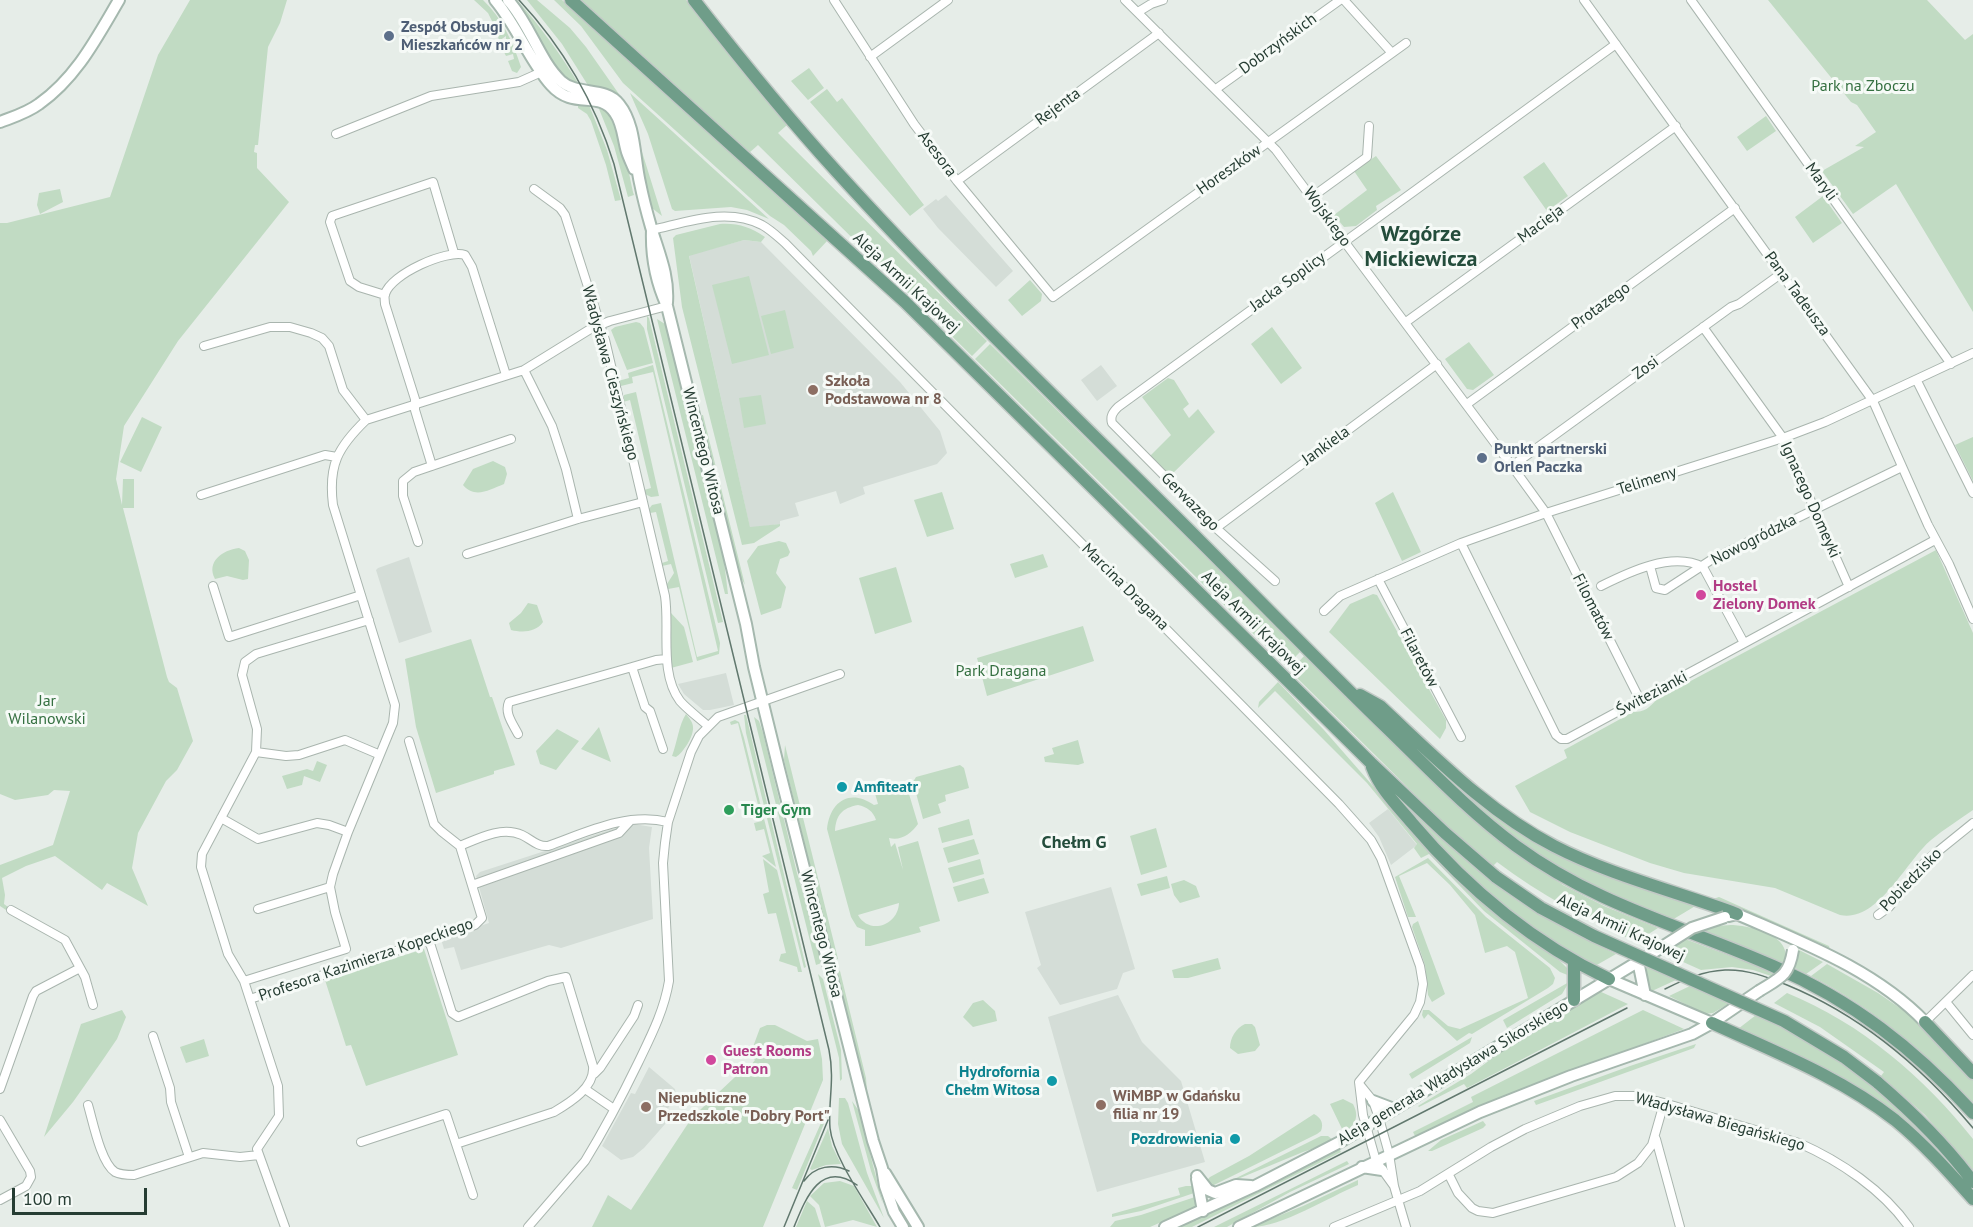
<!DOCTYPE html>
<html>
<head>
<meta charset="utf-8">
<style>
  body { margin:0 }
  #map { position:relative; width:1973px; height:1227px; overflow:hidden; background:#e6ede8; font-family:"PT Sans",sans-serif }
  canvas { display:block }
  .scale { position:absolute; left:12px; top:1188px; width:135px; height:27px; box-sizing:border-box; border:3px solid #263d33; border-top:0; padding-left:8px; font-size:18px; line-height:21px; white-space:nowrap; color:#263d33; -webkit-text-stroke:4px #f6faf7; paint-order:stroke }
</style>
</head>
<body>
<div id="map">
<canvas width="1973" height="1227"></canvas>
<div class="scale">100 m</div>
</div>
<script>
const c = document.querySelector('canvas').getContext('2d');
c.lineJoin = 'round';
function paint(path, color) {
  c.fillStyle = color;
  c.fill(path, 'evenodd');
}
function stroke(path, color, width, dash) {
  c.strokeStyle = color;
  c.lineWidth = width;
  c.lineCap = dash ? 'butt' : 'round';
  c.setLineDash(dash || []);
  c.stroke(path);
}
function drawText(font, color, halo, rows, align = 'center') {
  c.font = font + ' "PT Sans",sans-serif';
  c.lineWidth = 6;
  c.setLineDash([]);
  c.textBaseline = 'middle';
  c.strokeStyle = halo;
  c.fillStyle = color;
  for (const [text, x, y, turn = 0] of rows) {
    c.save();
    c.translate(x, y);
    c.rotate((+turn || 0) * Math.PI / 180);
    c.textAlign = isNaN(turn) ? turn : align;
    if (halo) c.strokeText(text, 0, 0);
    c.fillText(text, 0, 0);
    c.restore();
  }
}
paint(new Path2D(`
  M946 195 1013 271 996 287 938 228 923 209 936 199 938 201Z
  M744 240 761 242 900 382 940 431 947 453 937 464 863 487 865 494 840 504 836 491 795 503 799 516 780 521V524L750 528 689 255Z
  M1101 365 1117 386 1097 401 1081 380Z
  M409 557 432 632 399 643 376 570 378 568Z
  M726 673 734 705 710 710H703L684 694 678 684Z
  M1388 809 1417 845 1391 865 1379 837 1369 823Z
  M634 824 652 827 649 848 653 919 561 948 549 945 461 970 454 947 444 949 441 939 489 923 476 876 480 872 619 827Z
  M1111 887 1135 969 1123 973 1117 989 1060 1005 1037 968 1041 965 1025 912Z
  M1118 995 1142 1042 1181 1081 1205 1162 1097 1192 1048 1017Z
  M649 1067 675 1089 676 1096 665 1113 666 1123 644 1148 633 1157 621 1160 602 1146 631 1093 635 1094Z`), '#d4ddd7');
paint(new Path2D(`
  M190 0H287L280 23 268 47 258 145H255L254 152 257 153V168L289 202 178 341 124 426 116 479 122 505 123 479H134V508H123L167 677 169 682 177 688 193 741 177 770 166 781 138 833 132 868 148 906 107 883 102 890 55 856 26 866 2 878 5 895 4 904 8 907 6 910 0 906V865L53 845 70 791 54 790 48 795 15 800 0 794V223H7L110 197 158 55Z
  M474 0H483C502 18 513 42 521 67L517 73 512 71 508 61 514 59 513 54 506 56 499 42 506 39V36L499 41 496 27H495L488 13Z
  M513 0H517C541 27 561 55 580 86 550 72 530 27 513 0Z
  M527 0H537L570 28 586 47 628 107 662 216 652 208 629 116 589 87 562 44Z
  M554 0H562L828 240 813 256 811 251 784 225 770 216 623 83 581 26Z
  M580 0H686L787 125 778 133 987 341 972 356 758 145 749 153Z
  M1768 0H1927L1965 40 1973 34V312L1896 184 1853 214 1822 171 1864 147 1855 146 1876 132 1857 105 1851 102Z
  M809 68 824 88 808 100 791 81Z
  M827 89 837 102 842 98 924 205 910 216 810 102Z
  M630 93 769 219 747 210 731 207 675 211 672 209 648 134Z
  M578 104 589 105 607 150 621 200 615 201 606 165 591 121 587 114 578 108Z
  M597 104C621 111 628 173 634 195L628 197 614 146Z
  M1766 116 1776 131 1747 151 1737 137Z
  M1376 156 1401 190 1376 206 1377 210 1356 226 1344 227 1334 215 1367 190 1354 171Z
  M1544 162 1568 196 1547 211 1523 177Z
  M60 189 63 202 40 214 37 205 39 193Z
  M1823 196 1842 223 1813 243 1795 217Z
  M720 224C738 223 750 227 765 237L761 242 744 240 689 256 750 527 780 524V526L754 543 742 545 682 307 673 238 676 235Z
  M749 276 769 355 732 364 712 285Z
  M1030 280 1042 294 1041 301 1022 316 1008 300Z
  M785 310 794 348 771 354 761 316Z
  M647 316 649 318 723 622 718 623 647 329Z
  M657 319 665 324 668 331 723 553 728 594H725Z
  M636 322 640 323 644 328 653 363 627 370 611 330 615 327Z
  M1272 327 1302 368 1281 384 1251 344Z
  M1469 342 1494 375 1473 390 1467 389 1445 359Z
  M990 344 1301 651 1286 666 975 359Z
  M653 365 720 643 719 654 697 661 679 587 668 589 667 584 674 573 671 564 662 566V563L668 561 656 512 650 513 649 509 652 505 661 503 697 657 718 651 653 372 632 377 633 383 621 386 618 381 629 378 628 373Z
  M1168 378 1174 380 1189 404 1183 409 1189 418 1198 409 1215 432 1169 477 1149 457 1171 435 1142 397Z
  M636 392 659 496 651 497 645 494 644 490 651 488 630 400 623 402 624 395Z
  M761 395 766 424 744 428 739 398Z
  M702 415H703L745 585 738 572 702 428Z
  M142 417 162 427 141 472 120 462Z
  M1973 437V481L1955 445Z
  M493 461 505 467 507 474 504 484C489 490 475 499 463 485L473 469Z
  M942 492 954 529 927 537 914 500Z
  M1393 492 1421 552 1402 561 1375 503Z
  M779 541 786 543 790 552 788 556 780 559 776 573 786 587 781 608 761 615 747 561 758 546Z
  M239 548 245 551 249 560 248 579 243 580 227 576 215 579C206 562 222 550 239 548Z
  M1936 550 1973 633V810C1959 820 1944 829 1931 840 1906 861 1878 923 1840 915L1775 888 1684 873 1650 863 1570 832 1530 812 1515 786 1567 758 1564 750 1633 712C1645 712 1649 708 1657 699Z
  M1043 554 1048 567 1015 578 1010 564Z
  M896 567 912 622 875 634 859 578Z
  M1373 594 1377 595 1446 720V728L1440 739 1329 632 1350 604Z
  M528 603 537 605 543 622C536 632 523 633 511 630L509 623 521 613Z
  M671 613 684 627 693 662 671 668Z
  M1083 626 1094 661 987 696 977 658Z
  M471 639 490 697H492L515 765 494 771V774L436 793 416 727 405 659Z
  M1305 655 1451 799 1497 840 1563 885 1604 906 1658 928 1636 942C1586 919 1541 895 1497 862L1493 866 1457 836 1290 671Z
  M1278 682 1324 730 1450 874 1498 917 1560 961 1568 969 1570 976 1560 972 1484 911 1429 854 1421 858 1414 848 1417 844 1367 783 1275 691 1258 708 1259 702Z
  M686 714C689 718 693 722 693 727 694 736 683 753 676 757L672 756C677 743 679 724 686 714Z
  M744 715H746L806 967 804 968 746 733Z
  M754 717 759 721 763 733 797 873 824 962 816 965Z
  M735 720 739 722 744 738 776 867 762 856 770 853 764 829 756 831 754 823 762 821 738 723 731 725 730 722Z
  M599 727 611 762 581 749Z
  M557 729 579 741 556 770 540 764 536 751Z
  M1078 740 1084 763 1078 765 1045 762 1044 757 1054 754 1052 748Z
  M785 745 838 959 833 960 784 760Z
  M1418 749C1462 789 1507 832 1562 856 1606 875 1652 889 1697 905L1672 920C1628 902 1583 884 1543 857 1511 836 1482 810 1453 784 1443 775 1423 761 1418 749Z
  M317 761 327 765 320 782 304 776 302 785 287 789 282 776 307 769 313 771Z
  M960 765 964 768 969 788 945 795 946 801 938 804 941 813 923 819 913 782 916 777Z
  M903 782 906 784 918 824C911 834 901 841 889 838L891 847 895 843 903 870 898 847 918 841 940 921 919 927 921 932 870 946H865V930L857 927 851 917 827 829C830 801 850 788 874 805L878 804 874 790ZM858 805C867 807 873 811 876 820L835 831C836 815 842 808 858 805ZM899 903C898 926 869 935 858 915Z
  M1392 789C1428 825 1463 861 1504 891 1539 917 1578 935 1616 954L1595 966C1528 929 1474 886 1424 828 1414 816 1399 802 1392 789Z
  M969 819 973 835 942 843 938 828Z
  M1156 828 1167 867 1141 875 1130 836Z
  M974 839 979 854 948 863 943 848Z
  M1428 858 1486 917 1550 968 1555 978 1553 984 1548 988 1472 1034 1469 1033 1457 1041 1428 1014 1424 1019 1422 1015 1423 1010H1429L1448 1026 1460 1029 1528 998 1515 952 1507 946 1485 953 1475 915 1450 885 1427 863 1399 876 1416 917H1408L1395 877Z
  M763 859 777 870 802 972H798L797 967 779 961 781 954 786 953 776 913 768 914 763 894 769 892Z
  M980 859 984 874 953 883 948 868Z
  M1167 876 1170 888 1141 896 1137 884Z
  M984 878 989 893 958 902 953 887Z
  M1184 880 1196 886 1200 897 1180 903 1174 895 1171 884Z
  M1719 897 1829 946 1831 953 1778 926 1713 899Z
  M1418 921 1445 994 1432 1002 1428 995 1425 965 1412 927 1413 924Z
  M1731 925C1753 926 1793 935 1785 964L1700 931 1716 926Z
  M1685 939 1776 973 1771 976 1753 970 1732 967 1701 970 1663 953Z
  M424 949 458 1055 366 1086 351 1045 346 1046 325 980Z
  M1797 949 1823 962 1806 974 1795 968Z
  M1218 958 1221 969 1188 978H1174L1172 970Z
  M1827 964 1878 993 1913 1017 1973 1078V1103C1926 1052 1873 1008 1811 976Z
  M1647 967 1676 980 1652 991C1646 985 1644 975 1647 967Z
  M835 969 840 971 866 1078 867 1091 865 1092Z
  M818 974 823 979 841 1050 842 1079 840 1081 839 1058Z
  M1569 982 1562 994 1507 1028 1503 1020Z
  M1690 986 1730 1003 1713 1013 1705 1014 1669 996Z
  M1599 991 1628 1004 1467 1088 1464 1084 1419 1107 1418 1106 1471 1074 1510 1045Z
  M1787 993C1861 1023 1925 1078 1973 1139V1170L1925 1115 1881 1076 1884 1072 1820 1027 1774 1003Z
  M983 1000 995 1011 997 1021 973 1027 963 1017 973 1003Z
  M122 1010 126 1017 117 1039 102 1061 73 1102 44 1137 81 1024Z
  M1643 1010 1684 1029 1506 1095 1415 1136 1413 1132 1473 1102 1471 1097Z
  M1756 1015C1840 1054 1899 1103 1959 1173L1958 1174C1891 1101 1830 1066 1738 1029Z
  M1245 1024H1252L1255 1027 1260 1045 1255 1051 1238 1054 1230 1048C1230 1038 1236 1028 1245 1024Z
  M767 1025H775L807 1041 818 1039 822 1059 823 1080 763 1227H592L608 1195 631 1210 687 1125 700 1110 735 1077 748 1069 755 1060 750 1055 760 1028Z
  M1472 1037 1470 1043 1412 1079 1409 1074Z
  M204 1039 209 1056 186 1063 180 1047Z
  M1696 1044 1694 1048 1553 1099 1536 1105 1534 1101 1630 1066Z
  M839 1098H845L848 1103 867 1173 884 1218 842 1144 838 1124Z
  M1343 1099 1353 1104C1360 1117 1355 1125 1344 1133L1330 1104Z
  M852 1101 859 1111 883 1204 871 1171Z
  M829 1105 825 1121 797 1190 792 1188Z
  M1314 1114C1321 1118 1324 1123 1321 1131L1317 1134 1210 1187 1207 1180 1210 1177 1249 1156Z
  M1483 1121 1486 1125 1483 1128 1432 1151H1428L1441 1140Z
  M828 1128 832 1146 841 1164 826 1165 812 1170 810 1169Z
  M1321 1136H1328L1333 1140 1318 1147 1303 1152 1216 1188Z
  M1339 1148 1341 1152 1192 1227H1179L1292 1174Z
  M1347 1161 1349 1164 1290 1192 1227 1227H1214Z
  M1358 1180V1185C1329 1197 1282 1227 1251 1227L1303 1206Z
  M840 1181 854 1186 877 1227 853 1220 825 1227 819 1205 810 1196 824 1183Z
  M1186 1186H1193L1197 1192 1141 1211 1112 1217V1214L1180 1195 1178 1188Z
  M1198 1196V1205L1196 1207 1150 1227H1110L1115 1221 1141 1215Z
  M807 1201 815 1208 821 1227H796Z`), '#c1dbc3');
const street = new Path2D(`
  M834 0 914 124 957 181 1053 297 1406 43
  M1125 0 1276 150 1512 466 1546 513 1640 700
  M1344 0 1392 53
  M1584 0 1873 401 1928 525 1949 564 1973 619
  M1691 0 1951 364
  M1138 12 1151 4 1163 0
  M870 57 948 0
  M1216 89 1340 0
  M336 134 431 96 519 82 546 70
  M957 181 1159 33
  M534 189 560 208 565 215 605 340 665 596C670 629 659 673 680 701 688 710 699 718 708 726
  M1312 197 1367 157 1369 126
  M652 230C688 222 727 207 762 225 771 230 778 237 785 243L1339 804 1371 840 1381 858 1420 966 1423 984 1420 1002 1414 1015 1359 1082 1363 1115 1376 1161 1394 1186
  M385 295 359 287 350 281 330 222 332 216 433 182 454 253
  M1406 322 1676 126
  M1703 327 1783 438 1849 587
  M204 346 270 327H290L311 333 322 338 329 346 343 390 366 420
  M524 370 552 426 566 469 578 519
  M1917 381 1973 493
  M1467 404 1735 208
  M432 466 415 410V399L385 304C385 302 384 296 385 294 391 274 447 249 465 255L472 267 506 375
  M1512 466 1731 307 1739 304 1782 273
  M201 495 325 455 337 457
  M1216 528 1437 364
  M418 542 403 496V481L414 472 511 439
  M1461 543 1556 735 1561 739H1567L1935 540
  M467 554 578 519 643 502
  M1650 566 1656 588 1665 590 1711 560 1902 467
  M1378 579 1461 737
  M1275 581 1216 528 1112 423C1110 416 1113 412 1118 407L1616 44
  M213 586 229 637 361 595
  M1601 586C1629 572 1672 551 1703 567L1744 643
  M1324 611 1340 596 1461 543 1546 513 1783 438 1825 422 1973 353
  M518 734C513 724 504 713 509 702L632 667
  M663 749 650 711 645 707 632 667 656 660 667 659
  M256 752 286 756 299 755 345 740 378 754
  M221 818 258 839 317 823 329 825 348 832
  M460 846C479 838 502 826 522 835 531 839 537 847 548 846 587 832 627 812 668 822
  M472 885 619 833 630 821
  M258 909 330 887 333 874 348 832 393 723 395 705 333 505C328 465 338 447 366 420L524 370 592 328 610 321 667 306
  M11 910 65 940 85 977 93 1005
  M1878 915 1889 907 1926 861 1973 823
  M429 940 452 1013 458 1017 548 981 566 977 593 1066C595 1087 571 1102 554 1112L456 1144
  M244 981 346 949 335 912 330 887
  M250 999 475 925 482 918 460 846 441 831 434 824 409 741
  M1946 1002 1973 1035
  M1925 1022 1973 975
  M153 1036 170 1088 171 1102 189 1157
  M594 1074 600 1068 634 1016 638 1005
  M1360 1085 1373 1101 1379 1118 1389 1154 1394 1186 1406 1227
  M0 1089 33 996 36 991 80 968
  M585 1089 614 1109
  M88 1105C93 1122 101 1163 115 1172 121 1175 127 1175 134 1175L203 1153 240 1157 259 1155
  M0 1120 30 1171 31 1177 26 1186 0 1200
  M1656 1139 1680 1227
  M361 1142 446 1114 473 1195
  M1449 1175 1458 1193 1472 1208 1478 1211 1493 1213 1616 1177 1638 1163 1652 1145 1664 1103
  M285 1227 257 1149 279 1116 278 1086 244 981 228 954 224 941 201 867 202 854 256 752 257 729 242 675 245 662 256 654 369 620
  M528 1227 585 1161C604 1130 622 1096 638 1063 651 1036 664 1011 669 981L663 863 665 843 668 822 691 752 699 736 718 717 840 674
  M1334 1227 1420 1191 1491 1147 1525 1129 1580 1106 1615 1096H1637L1664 1103 1799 1143C1840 1161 1883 1190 1909 1227`);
const secondary = new Path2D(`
  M495 0C517 26 529 60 551 85 574 111 599 89 615 113 623 124 623 139 627 152 629 158 632 164 634 169
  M508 0C530 24 539 60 561 81 577 96 605 86 619 104 636 125 634 158 640 183 643 198 647 213 651 227 659 254 669 275 667 303
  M0 122C13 117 27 113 39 104 76 78 96 39 119 0
  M652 230C651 257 656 282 667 306L746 624 754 667 779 769 873 1141 882 1168 885 1186 894 1212 903 1227
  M1729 916 1737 914C1803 943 1875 970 1925 1022
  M1638 961 1645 995
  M1609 979 1712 1023
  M1373 1101 1394 1109
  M1362 1167 1382 1170
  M885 1173 918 1227
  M1197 1176 1208 1190 1215 1193 1236 1185 1251 1186
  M1197 1179 1203 1211
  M1165 1227 1255 1186 1340 1142 1659 949
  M1239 1227 1480 1112 1571 1076 1692 1034 1712 1023 1759 991`);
const primary = new Path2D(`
  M571 0 905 302 1371 763 1445 833 1496 877
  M694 0C740 59 787 117 837 172 953 300 1078 419 1200 541 1263 604 1325 668 1389 730 1430 770 1470 812 1516 846 1598 906 1683 926 1773 966 1853 1001 1915 1049 1973 1113
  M1360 695 1380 706C1435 757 1487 811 1554 846 1610 875 1678 892 1737 914
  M1372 767C1381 790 1396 804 1412 823 1467 888 1531 942 1609 979
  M1574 1000V961
  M1925 1022 1973 1073
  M1712 1023C1775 1052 1840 1077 1895 1120 1924 1144 1948 1171 1973 1199
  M1877 1082C1912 1112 1945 1144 1973 1182`);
stroke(street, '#a9b5ae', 10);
stroke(secondary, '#a5b8ae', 14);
stroke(primary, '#c2c9c6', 15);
stroke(street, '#fff', 8);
stroke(secondary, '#fff', 10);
stroke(primary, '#6f9d89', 12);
stroke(new Path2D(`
  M519 0C563 47 595 103 614 164L829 1050C835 1080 828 1101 830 1128 833 1157 865 1201 880 1227
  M1665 989C1685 979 1703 971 1725 970 1747 969 1767 977 1787 985 1860 1015 1922 1067 1973 1128
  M804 1181C815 1166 833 1163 849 1171
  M784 1227 828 1120
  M794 1227C805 1200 820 1159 857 1185
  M1198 1227 1627 1008`), '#61786e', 1.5);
const secondaryBridge = new Path2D(`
  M1659 949 1692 928 1725 917
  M1759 991C1780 978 1789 976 1793 950`);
const primaryBridge = new Path2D(`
  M1496 877 1541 908 1594 936 1784 1021 1844 1057 1877 1082`);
stroke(secondaryBridge, '#a5b8ae', 14, []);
stroke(primaryBridge, '#c2c9c6', 15, []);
stroke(secondaryBridge, '#fff', 10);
stroke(primaryBridge, '#6f9d89', 12);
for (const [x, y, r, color] of [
  [389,36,6,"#5c6f8a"],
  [813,390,6,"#8d6e63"],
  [1482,458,6,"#5c6f8a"],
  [1701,595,6,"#d1479c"],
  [842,787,6,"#0f9aa8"],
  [729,810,6,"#2e9e5b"],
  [711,1060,6,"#d1479c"],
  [1052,1081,6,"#0f9aa8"],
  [1101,1105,6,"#8d6e63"],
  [646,1107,6,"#8d6e63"],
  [1235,1139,6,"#0f9aa8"]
]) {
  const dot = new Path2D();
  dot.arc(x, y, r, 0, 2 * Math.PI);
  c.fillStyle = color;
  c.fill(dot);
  stroke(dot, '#f6faf7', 2);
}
drawText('bold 16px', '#4e5e75', '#f6faf7', [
  ["Zespół Obsługi",401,27],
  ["Mieszkańców nr 2",401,45],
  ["Punkt partnerski",1494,449],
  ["Orlen Paczka",1494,467]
], 'left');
drawText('16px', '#263d33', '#f6faf7', [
  ["Dobrzyńskich",1278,44,-36],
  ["Rejenta",1058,107,-36],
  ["Asesora",937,154,53],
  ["Horeszków",1229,170,-35],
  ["Maryli",1821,182,54],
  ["Wojskiego",1327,217,54],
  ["Macieja",1541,224,-36],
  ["Jacka Soplicy",1288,282,-36],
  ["Aleja Armii Krajowej",906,283,43],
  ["Pana Tadeusza",1797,294,54],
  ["Protazego",1601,306,-36],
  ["Zosi",1646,368,-36],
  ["Władysława Cieszyńskiego",610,373,75],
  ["Jankiela",1326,446,-36],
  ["Wincentego Witosa",703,451,76],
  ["Telimeny",1647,481,-18],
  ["Ignacego Domeyki",1810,500,66],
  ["Gerwazego",1190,502,45],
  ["Nowogródzka",1754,540,-27],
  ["Marcina Dragana",1125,587,45],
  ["Filomatów",1593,607,63],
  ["Aleja Armii Krajowej",1253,623,45],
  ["Filaretów",1419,658,62],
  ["Świtezianki",1652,694,-28],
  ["Pobiedzisko",1911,880,-46],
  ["Aleja Armii Krajowej",1621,928,25],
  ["Wincentego Witosa",821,934,76],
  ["Profesora Kazimierza Kopeckiego",366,960,-19],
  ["Aleja generała Władysława Sikorskiego",1453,1073,-31],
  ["Władysława Biegańskiego",1720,1122,16]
]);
drawText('16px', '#357041', '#f6faf7', [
  ["Park na Zboczu",1863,86],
  ["Park Dragana",1001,671],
  ["Jar",47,701],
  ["Wilanowski",47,719]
]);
drawText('bold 16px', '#785e54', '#f6faf7', [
  ["Szkoła",825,381],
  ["Podstawowa nr 8",825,399],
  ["WiMBP w Gdańsku",1113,1096],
  ["filia nr 19",1113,1114],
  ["Niepubliczne",658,1098],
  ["Przedszkole \"Dobry Port\"",658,1116]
], 'left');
drawText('bold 16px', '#b23c85', '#f6faf7', [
  ["Hostel",1713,586],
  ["Zielony Domek",1713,604],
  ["Guest Rooms",723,1051],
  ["Patron",723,1069]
], 'left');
drawText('bold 16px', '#0d838f', '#f6faf7', [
  ["Amfiteatr",854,787,"left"],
  ["Hydrofornia",1040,1072],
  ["Chełm Witosa",1040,1090],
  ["Pozdrowienia",1223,1139]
], 'right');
drawText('bold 16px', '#27864d', '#f6faf7', [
  ["Tiger Gym",741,810]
], 'left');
drawText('bold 18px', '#244d3c', '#f6faf7', [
  ["Chełm G",1074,843]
]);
drawText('bold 22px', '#244d3c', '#f6faf7', [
  ["Wzgórze",1421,235],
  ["Mickiewicza",1421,260]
]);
</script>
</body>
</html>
